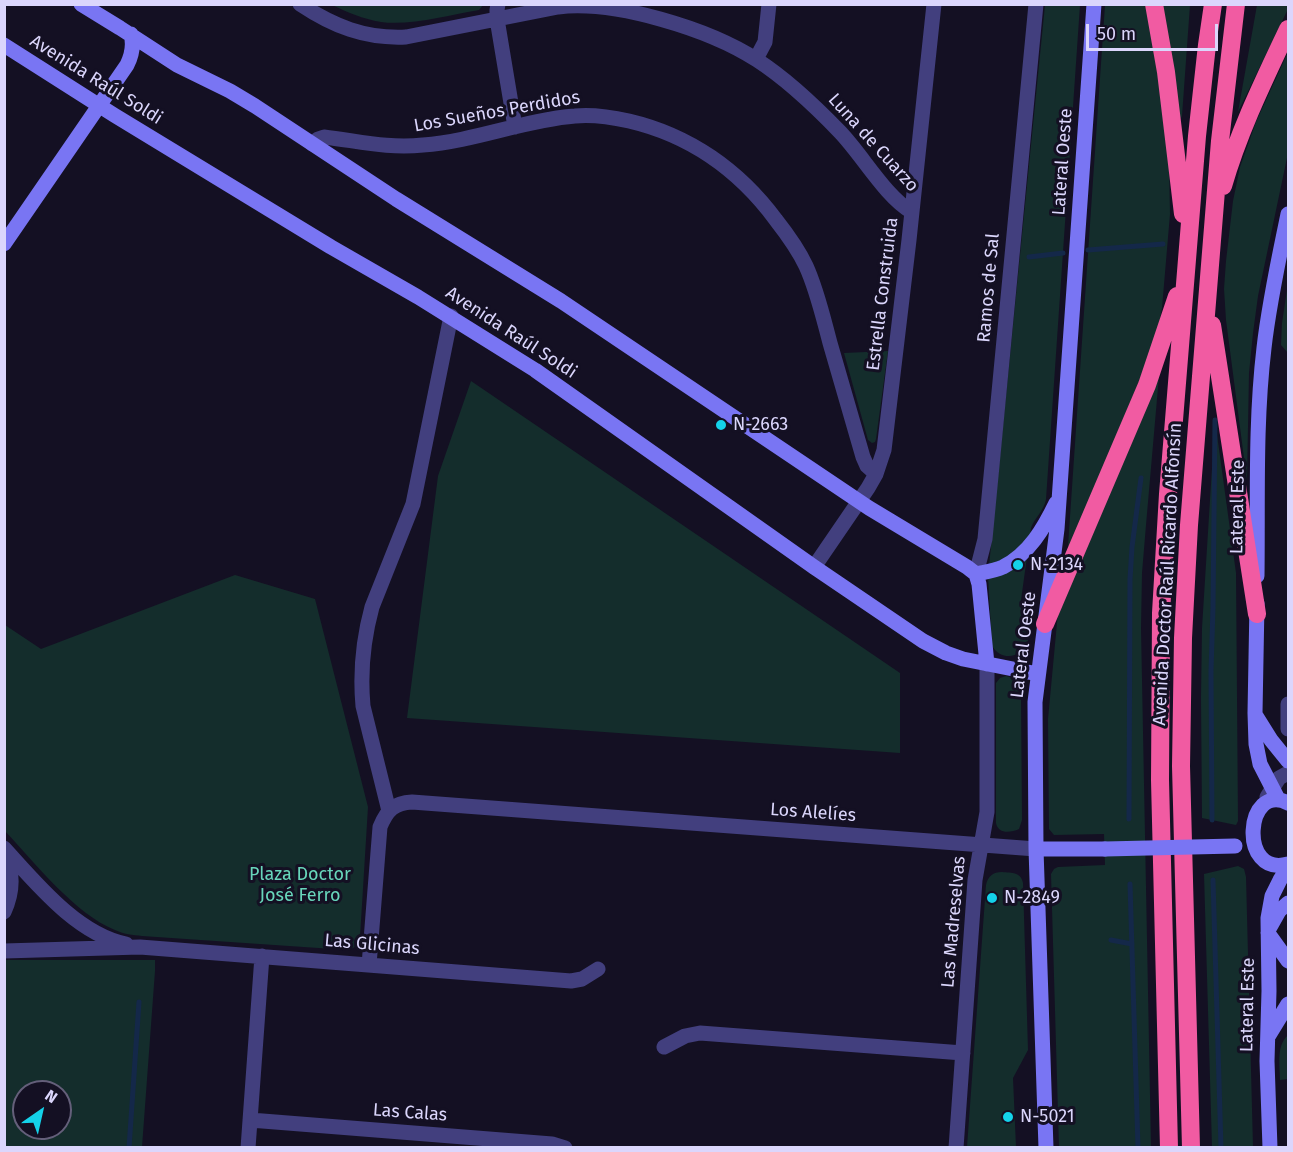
<!DOCTYPE html>
<html>
<head>
<meta charset="utf-8">
<style>
  body { margin:0 }
  #map { position:relative; width:1293px; height:1152px; overflow:hidden; background:#141023; font-family:"Fira Sans",sans-serif }
  canvas { display:block }
  .frame { position:absolute; inset:0; border:6px solid #dbd6fc; pointer-events:none }
  .north { position:absolute; left:12px; top:1080px; width:60px; height:60px; box-sizing:border-box; background:#141023; border:2px solid #645f7a; border-radius:50%; rotate:34deg; font-size:16px; font-weight:700; line-height:24px; text-align:center; color:#dbd6fc }
  .north::after { content:''; display:block; margin:auto; width:21px; height:27px; background:#14d2ea; clip-path:polygon(50% 0,100% 100%,50% 72%,0 100%) }
  .scale { position:absolute; left:1086px; top:24px; width:132px; height:27px; box-sizing:border-box; border:3px solid #dbd6fc; border-top:0; padding-left:8px; font-size:18px; line-height:21px; white-space:nowrap; color:#dbd6fc; -webkit-text-stroke:4px #141023; paint-order:stroke }
</style>
</head>
<body>
<div id="map">
<canvas width="1293" height="1152"></canvas>
<div class="frame"></div>
<div class="north">N</div>
<div class="scale">50 m</div>
</div>
<script>
const c = document.querySelector('canvas').getContext('2d');
c.lineJoin = 'round';
function paint(path, color) {
  c.fillStyle = color;
  c.fill(path, 'evenodd');
}
function stroke(path, color, width, dash) {
  c.strokeStyle = color;
  c.lineWidth = width;
  c.lineCap = dash ? 'butt' : 'round';
  c.setLineDash(dash || []);
  c.stroke(path);
}
function drawText(font, color, halo, rows, align = 'center') {
  c.font = font + ' "Fira Sans",sans-serif';
  c.lineWidth = 6;
  c.setLineDash([]);
  c.textBaseline = 'middle';
  c.strokeStyle = halo;
  c.fillStyle = color;
  for (const [text, x, y, turn = 0] of rows) {
    c.save();
    c.translate(x, y);
    c.rotate((+turn || 0) * Math.PI / 180);
    c.textAlign = isNaN(turn) ? turn : align;
    if (halo) c.strokeText(text, 0, 0);
    c.fillText(text, 0, 0);
    c.restore();
  }
}
paint(new Path2D(`
  M332 5H483L479 10C449 15 410 26 381 22 363 19 347 12 332 5Z
  M1045 5H1080L1046 499C1044 511 1035 517 1031 528L1021 600 1028 641C1022 658 1002 662 992 646L988 576Z
  M1105 5H1148L1155 42 1169 165 1170 214 1162 308 1156 340 1070 547 1068 546Z
  M1161 5H1190L1182 116 1180 120Z
  M1257 5H1288V9L1238 112Z
  M1288 52V153L1258 296 1253 333 1249 373 1247 481 1226 320 1224 289 1226 261 1233 201 1240 167 1256 122Z
  M1288 283V353L1281 345 1282 323Z
  M888 351 876 439 875 442 872 443 868 440 844 353Z
  M1159 376 1146 525 1142 573 1141 628 1151 1147H1059L1051 874 1054 869 1058 867 1105 865 1104 834 1054 835 1049 829 1048 719 1057 623 1058 612Z
  M471 381 900 673V753L407 718 438 476Z
  M1215 420 1236 573 1238 821 1236 825 1202 818 1201 698 1202 628Z
  M235 575 315 599 368 807 360 937C358 944 356 948 348 950L142 936C133 935 123 934 115 930 75 914 34 862 5 831V625L41 649Z
  M1006 676C1016 678 1020 684 1021 695L1022 820 1019 829C1010 833 998 834 996 823V683L1000 678Z
  M1238 866 1244 869 1246 877 1253 1147H1212L1204 874Z
  M1002 872C1012 873 1021 872 1023 883L1028 1050 1013 1078 1016 1147H967L986 885C988 876 993 872 1002 872Z
  M5 960H155V971L142 1147H5ZM24 1092H60V1128H24Z
  M1288 1035V1079L1280 1080C1280 1065 1276 1046 1288 1035Z`), '#142d2c');
stroke(new Path2D(`
  M1088 250 1163 244
  M1029 257 1063 253
  M1129 819 1130 579 1132 547 1141 478
  M1212 820 1211 671 1213 608 1215 420
  M1213 880 1221 1148
  M1130 884 1138 1148
  M1111 940 1132 944
  M129 1148 139 1002`), '#142849', 5);
stroke(new Path2D(`
  M300 4C333 26 365 39 406 37L558 7C615 0 709 29 757 60 788 80 815 106 840 132 863 156 885 196 912 212
  M498 4 497 10V19L515 127
  M756 59 765 42 769 4
  M312 144 318 139 324 137C358 141 389 149 423 145 475 141 524 120 575 116 593 114 611 117 629 121 689 135 739 170 776 220 787 234 798 249 806 266 817 290 823 317 830 343 841 381 852 419 863 457L867 466 876 474
  M814 567 868 488 876 474 884 450 909 240 934 4
  M976 574 985 539 1036 4
  M1288 704V729
  M1267 797 1279 778 1288 773
  M389 811 363 706C360 673 363 640 372 607L413 504 451 316
  M4 848C36 883 77 934 126 944
  M4 852C14 872 13 892 4 912
  M4 951 140 947 571 981 582 979 598 969
  M369 965 380 827C387 810 394 803 412 802L1036 849
  M664 1047 685 1036 700 1033 963 1053
  M250 1120 552 1144 565 1148
  M248 1148 262 956
  M956 1148 975 880 987 812V664`), '#423f7e', 15);
stroke(new Path2D(`
  M81 4 120 28 177 65 230 91 255 106 396 199 561 301 869 508 967 567 976 574 979 584 987 664
  M4 45 114 115 331 247 418 297 535 370 814 567 923 641 946 653 963 659 1038 674
  M4 244 127 65C132 55 134 45 131 34
  M976 574C985 572 994 571 1003 567 1029 554 1044 528 1056 503
  M1257 576C1258 500 1255 424 1264 348 1269 303 1279 258 1288 214
  M1257 603 1255 713 1256 744 1260 764 1278 799
  M1256 716 1271 740 1288 761
  M1288 803C1245 781 1238 878 1288 864
  M1036 849H1105
  M1270 927 1279 911 1288 903
  M1268 933 1288 961
  M1269 1035 1288 1004
  M1046 1148 1036 849 1035 702 1057 529 1094 4
  M1270 1148 1267 1061 1269 991 1268 918 1272 896 1280 880 1288 867`), '#7975f3', 15);
stroke(new Path2D(`
  M1154 4 1166 72 1183 214
  M1223 186C1239 131 1264 80 1288 29
  M1212 325 1257 614
  M1045 624 1147 385 1177 296
  M1169 1148 1160 780 1161 613 1168 494 1197 136 1207 45 1213 4
  M1191 1148 1181 766 1183 638 1189 525 1220 141 1236 4`), '#f15ba2', 18);
stroke(new Path2D(`
  M1105 849 1235 846`), '#7975f3', 15);
for (const [x, y, r, color] of [
  [721,425,6,"#14d2ea"],
  [1018,565,6,"#14d2ea"],
  [992,898,6,"#14d2ea"],
  [1008,1117,6,"#14d2ea"]
]) {
  const dot = new Path2D();
  dot.arc(x, y, r, 0, 2 * Math.PI);
  c.fillStyle = color;
  c.fill(dot);
  stroke(dot, '#141023', 2);
}
drawText('18px', '#dbd6fc', '#141023', [
  ["Avenida Raúl Soldi",96,80,32],
  ["Los Sueños Perdidos",497,112,-10],
  ["Luna de Cuarzo",873,143,48],
  ["Lateral Oeste",1063,162,-86],
  ["Ramos de Sal",989,288,-85],
  ["Estrella Construida",883,294,-83],
  ["Avenida Raúl Soldi",511,333,33],
  ["Lateral Este",1238,507,-89],
  ["Avenida Doctor Raúl Ricardo Alfonsín",1168,574,-87],
  ["Lateral Oeste",1024,645,-83],
  ["Los Alelíes",813,813,4],
  ["Las Madreselvas",954,922,-85],
  ["Las Glicinas",372,945,5],
  ["Lateral Este",1248,1005,-89],
  ["Las Calas",410,1113,4]
]);
drawText('18px', '#dbd6fc', '#141023', [
  ["N-2663",733,425],
  ["N-2134",1030,565],
  ["N-2849",1004,898],
  ["N-5021",1020,1117]
], 'left');
drawText('18px', '#68d6bb', '#141023', [
  ["Plaza Doctor",300,875],
  ["José Ferro",300,896]
]);
</script>
</body>
</html>
